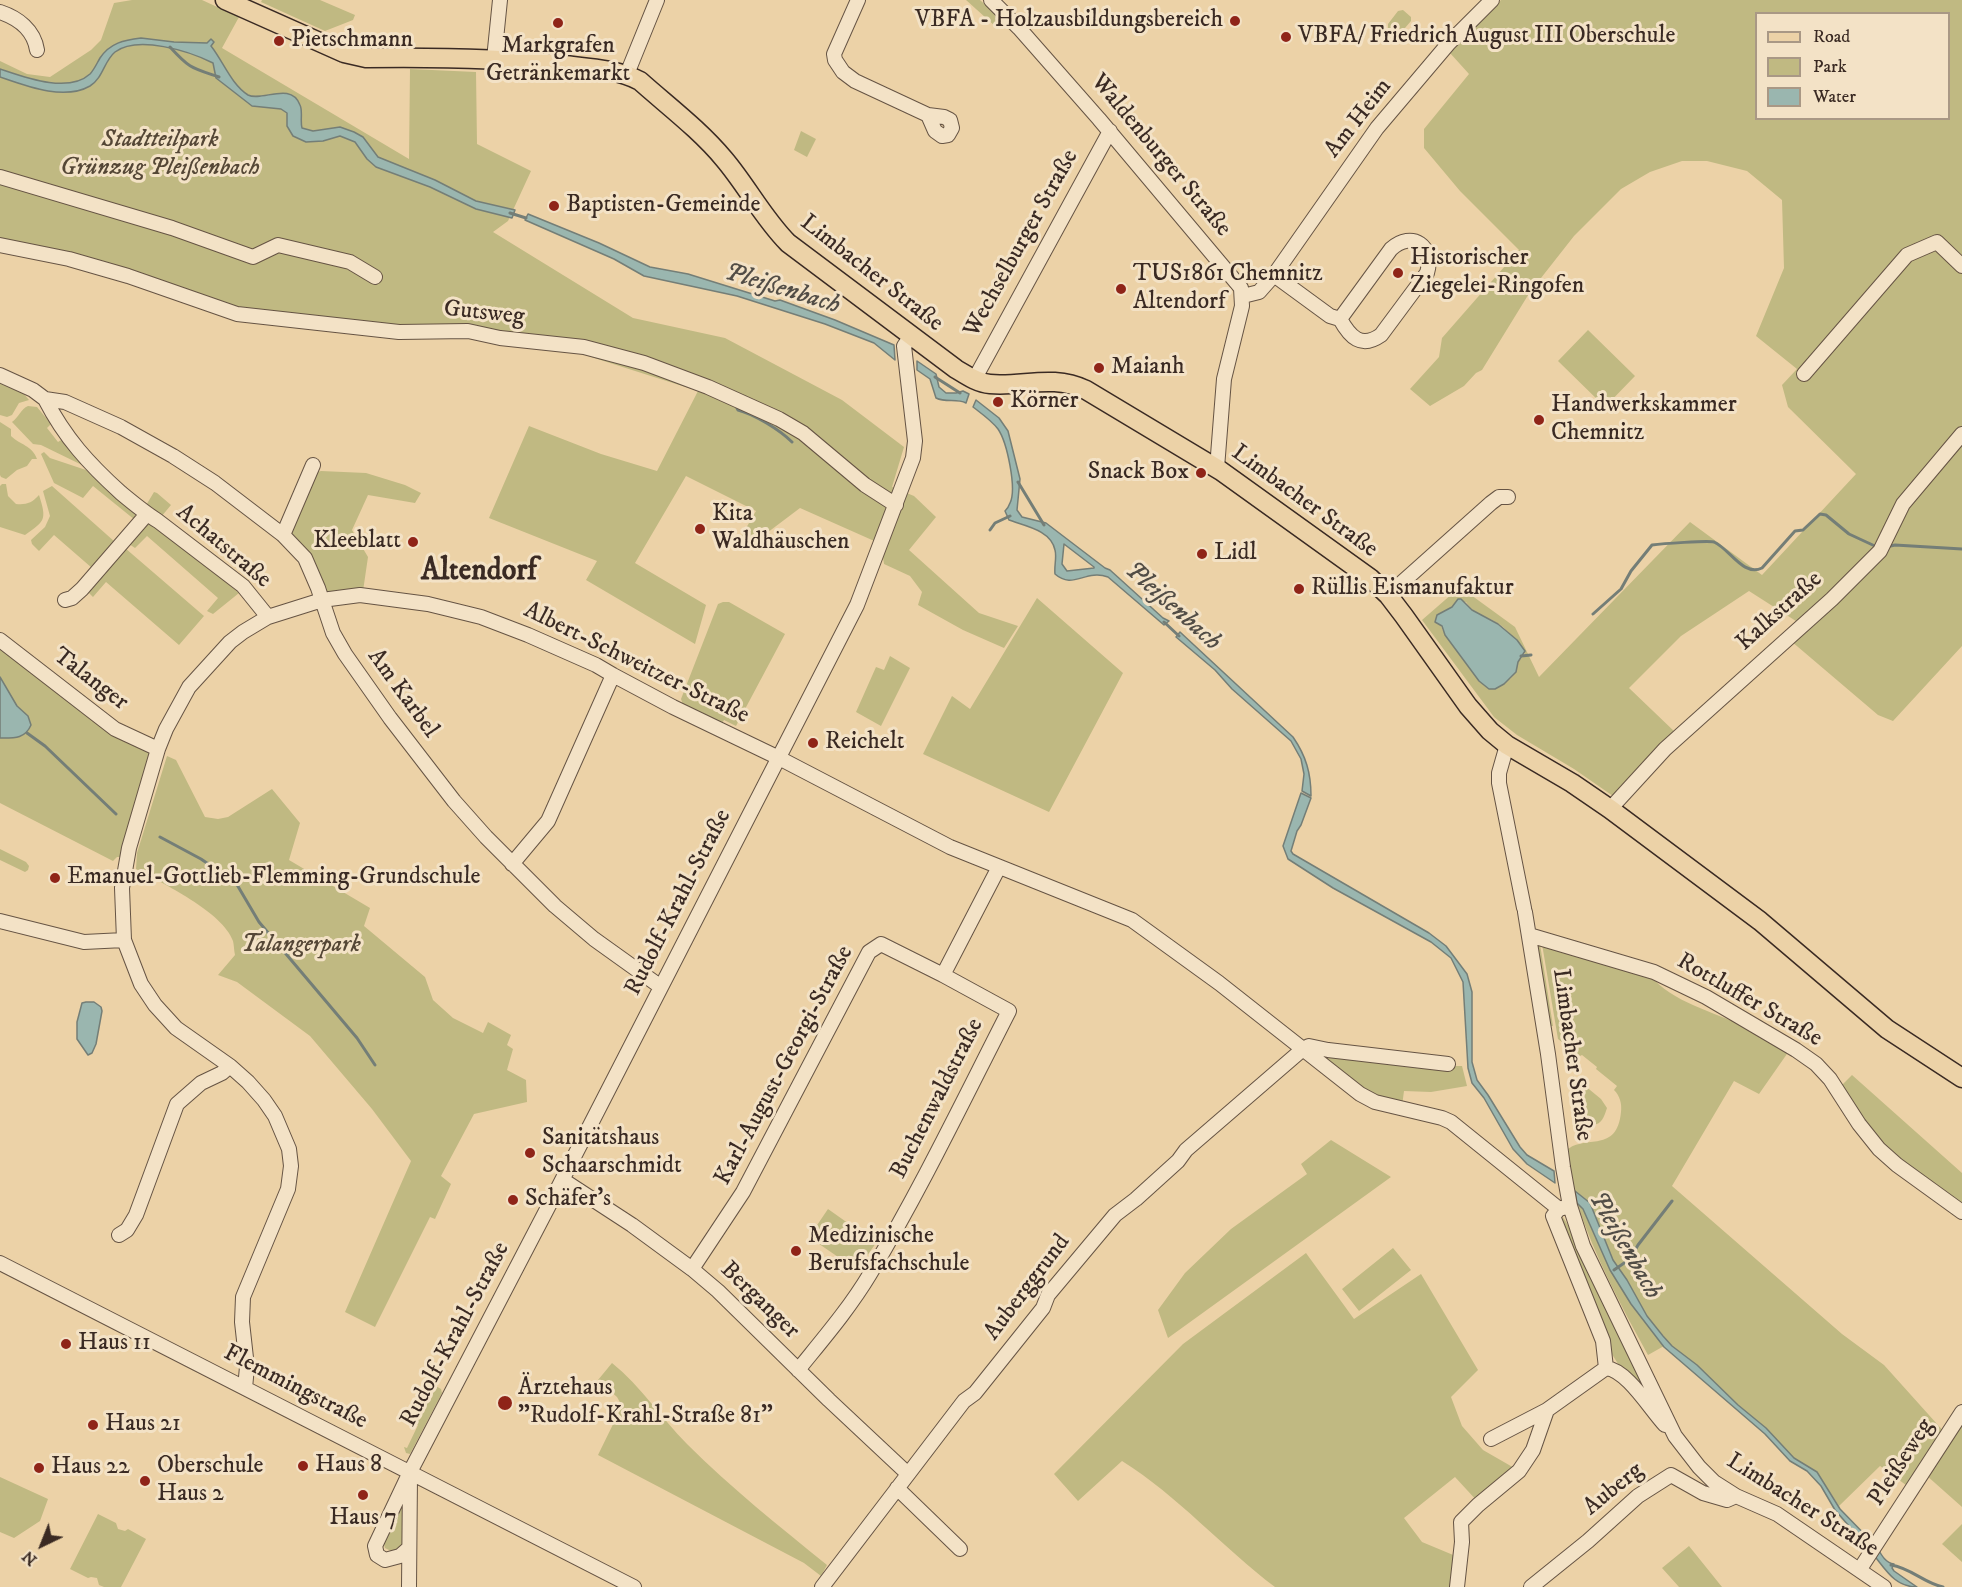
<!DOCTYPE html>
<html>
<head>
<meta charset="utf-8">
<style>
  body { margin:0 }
  #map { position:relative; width:1962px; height:1587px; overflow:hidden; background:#ecd2a7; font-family:"IM FELL DW Pica",serif }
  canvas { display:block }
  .legend { position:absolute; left:1755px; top:12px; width:195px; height:108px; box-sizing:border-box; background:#f3e2c6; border:2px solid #a99885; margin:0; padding:8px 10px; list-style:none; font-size:18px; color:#3a2a23 }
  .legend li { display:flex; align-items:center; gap:12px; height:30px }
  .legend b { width:30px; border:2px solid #a99885 }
  .north { position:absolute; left:12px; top:1515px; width:60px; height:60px; -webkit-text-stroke:4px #f3e2c6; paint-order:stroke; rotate:223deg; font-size:16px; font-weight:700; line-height:24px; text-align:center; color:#3a2a23 }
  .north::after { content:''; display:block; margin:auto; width:21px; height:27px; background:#3a2a23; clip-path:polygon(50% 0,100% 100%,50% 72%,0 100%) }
</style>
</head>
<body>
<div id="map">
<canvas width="1962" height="1587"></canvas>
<ul class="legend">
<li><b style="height:8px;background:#ecd2a7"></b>Road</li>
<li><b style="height:16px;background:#c0b982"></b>Park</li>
<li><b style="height:16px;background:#9ab6af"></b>Water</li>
</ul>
<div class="north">N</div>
</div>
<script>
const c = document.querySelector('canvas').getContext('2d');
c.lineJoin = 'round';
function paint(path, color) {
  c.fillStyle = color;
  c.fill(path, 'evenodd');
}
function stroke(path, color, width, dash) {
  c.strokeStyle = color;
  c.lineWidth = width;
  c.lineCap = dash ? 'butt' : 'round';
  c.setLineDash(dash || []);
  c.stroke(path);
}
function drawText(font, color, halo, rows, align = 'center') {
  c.font = font + ' "IM FELL DW Pica",serif';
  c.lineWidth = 6;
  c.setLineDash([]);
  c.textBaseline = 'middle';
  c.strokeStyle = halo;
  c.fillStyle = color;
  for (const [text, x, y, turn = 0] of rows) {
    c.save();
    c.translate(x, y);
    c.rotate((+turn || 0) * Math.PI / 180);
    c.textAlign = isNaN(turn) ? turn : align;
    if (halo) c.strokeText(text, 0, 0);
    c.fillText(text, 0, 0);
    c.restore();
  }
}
paint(new Path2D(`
  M132 0H202L239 17 222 48 409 159 410 69 476 72 477 144 531 171 508 221 493 232 633 318 725 338 842 400 904 447 892 487 914 496 936 517 909 550 979 613 1018 626 1004 648 963 630 918 605 922 592 910 576 884 564 881 544 800 508 743 551 735 547 756 511 686 476 635 563 706 605 695 644 586 580 597 561 489 518 529 426 601 454 657 471 698 391 566 349 400 327 244 312 0 239V61L27 74 50 77 91 50 101 40 114 3Z
  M262 0H320L355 15 353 20 325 31 261 2Z
  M966 0H980L1001 19 996 27Z
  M1501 0H1962V646L1893 721 1878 715 1791 641 1867 567 1892 512 1869 555 1799 623 1749 591 1681 636 1629 688 1676 733 1613 796 1574 769 1517 735 1494 717 1422 620 1460 587 1515 627 1539 677 1690 522 1762 575 1856 474 1788 407 1782 385 1797 369 1756 336 1784 268 1782 200 1747 171 1707 161H1682L1650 172 1621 189 1574 236 1530 292 1482 370 1476 373 1464 386 1430 406 1410 389 1439 357 1442 338 1519 250 1460 191 1424 148V129L1469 74 1450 53ZM1756 14H1948V118H1756ZM1456 601 1466 602C1474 615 1487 616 1499 624 1510 632 1518 642 1525 654L1518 662 1516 672 1510 679 1479 681 1443 631 1437 615 1452 607Z
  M1403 10 1411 17V21L1399 35 1393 34 1388 30V24L1398 11Z
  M801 131 816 139 807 157 794 150Z
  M1588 330 1635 376 1605 407 1558 361Z
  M0 380 19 388 29 400 19 403 12 415 7 417 0 415Z
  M28 406 37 407 51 424 47 428 58 442 64 438 82 465 41 445 33 444 12 422C19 417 21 409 28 406Z
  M0 422 11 429V436C20 445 32 445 37 459H32L27 466 17 470 6 479 1 477 0 475Z
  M44 452 50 458 86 470 135 513V520L93 486 83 498 54 483 41 454Z
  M321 471 366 473 405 485 421 493 415 503 368 495 352 530 368 557 363 591 329 595 324 592 289 533 314 473Z
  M2 484H6L8 496 16 504C26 505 32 503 39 495 47 520 45 521 25 535L0 527V486Z
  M52 486 115 542 92 568 54 535 39 551 32 544 31 540 45 527 50 516 43 491Z
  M154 492 157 493 171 505 161 517 145 507Z
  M152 522 156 524 239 593 213 614 207 611 218 598 147 536 135 548 129 544 148 524Z
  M125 548 204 616 179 645 106 582 93 597 88 592Z
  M1037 598 1123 673 1049 812 923 754 952 696 970 709Z
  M723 602H729L785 634 736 726 724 720 721 725 683 705 681 699 718 604Z
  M0 643 150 752 123 857H117L113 861 0 803Z
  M890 656 910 668 881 726 856 712 876 667 884 670Z
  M167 756 176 760 205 817 218 819 228 817 272 789 300 823 289 860 370 908 364 926 425 977 433 1000 453 1018 483 1033 488 1022 511 1035 507 1045 513 1049 507 1070 526 1080 527 1102 474 1114 441 1176 451 1184 435 1219 430 1217 375 1327 345 1312 411 1161 372 1109 310 1036 237 982 218 975 235 955C234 951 234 945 233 941 223 912 162 883 136 869L137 853Z
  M0 849 26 862 29 866 28 870 25 872 0 860Z
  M1540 944 1553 1026H1550L1537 945Z
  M1542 944 1651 976C1670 1001 1716 1013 1744 1026 1760 1033 1774 1043 1789 1051L1759 1094 1734 1081 1672 1186 1842 1334 1884 1365 1946 1434 1910 1488 1880 1466 1839 1506 1817 1472 1794 1458 1766 1428 1738 1405 1697 1365 1672 1346 1647 1316 1627 1280 1613 1260 1596 1217 1584 1198 1575 1191 1570 1172 1567 1150C1585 1134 1617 1154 1621 1112 1622 1104 1620 1096 1614 1090L1617 1086 1596 1069 1597 1067 1582 1055 1580 1056 1558 1039Z
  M1320 1052 1448 1066H1462L1467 1086 1431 1092 1404 1091 1402 1106 1373 1098 1316 1056Z
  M1852 1075 1962 1173V1207L1882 1145 1863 1121 1842 1085Z
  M1573 1076 1601 1099 1607 1108C1604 1117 1602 1124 1593 1125 1569 1129 1574 1091 1573 1076Z
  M1331 1140 1391 1177 1168 1338 1158 1310 1185 1273 1231 1229 1307 1174 1301 1164Z
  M1577 1203 1583 1208 1610 1270 1631 1304 1664 1346 1648 1355C1621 1306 1595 1257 1577 1203Z
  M828 1209 876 1243 857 1270 809 1237Z
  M1560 1215C1569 1221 1572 1238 1577 1247 1606 1304 1635 1361 1663 1419L1620 1367 1610 1351 1559 1222Z
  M1393 1248 1411 1270 1359 1311 1342 1289Z
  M1306 1253 1354 1319 1421 1274 1478 1370 1451 1397 1462 1426 1483 1450 1516 1469 1478 1502 1455 1477 1404 1518 1422 1542 1458 1557 1454 1587H1275C1222 1547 1178 1496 1122 1461L1078 1501 1054 1474 1183 1344Z
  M612 1363C641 1386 661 1418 687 1444 731 1488 779 1526 827 1565L821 1576 804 1563 598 1455 622 1406 617 1397 598 1380Z
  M434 1385 441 1389 442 1393 410 1454 406 1453 404 1447 407 1448 418 1425 411 1422 431 1386Z
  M1962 1420V1507L1926 1475Z
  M0 1477 48 1499 40 1521 14 1538 0 1532Z
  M401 1505 405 1506 403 1542 401 1548 393 1552 385 1548 383 1541Z
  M98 1514 116 1523 118 1529 125 1531 128 1529 146 1539 121 1587H104L99 1585 97 1578 91 1577 88 1578 70 1569Z
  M1962 1524V1562L1942 1544Z
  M1689 1546 1722 1587H1679L1662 1568Z`), '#c0b982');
const water = new Path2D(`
  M141 38 174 42 207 43 211 39 214 42 211 46C223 61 231 84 248 95 262 102 291 81 300 105 303 111 300 121 302 128L313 131 340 127 354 132 363 137 378 157 435 180 476 201 515 210 512 218 476 209 430 187 376 167 367 159 355 142 340 136 323 141 306 142 293 136 287 126V113L281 109 252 106 216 78 213 63C189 51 138 35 115 52 104 61 103 78 90 86 64 101 26 86 0 77V69C24 77 68 94 90 74 94 70 97 63 100 58 110 43 124 40 141 38Z
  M528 214 599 243 650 267 688 274 775 301 780 300 835 320 894 345 895 360 874 343 825 324 737 296 644 276 614 259 525 220Z
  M917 361 936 374 939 387 946 393H956L963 391 969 394 966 403C957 398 946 403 936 398L930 379 917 370Z
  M976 400 999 418 1008 431 1020 479 1017 510 1022 517 1046 523 1105 568 1110 570 1163 618 1169 621 1164 625 1108 577C1085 569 1073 590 1055 574 1054 566 1057 557 1055 550 1051 530 1025 526 1009 520L1005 511C1007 509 1009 506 1010 503 1017 489 1007 442 998 429 991 420 982 414 973 407ZM1064 544 1094 567V568L1067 571 1062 564Z
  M1458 599H1461L1472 610 1498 624 1517 640 1525 651 1518 662 1516 672 1504 684 1495 689H1489L1479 681 1445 635 1442 626 1435 622 1437 615 1452 607Z
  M1180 632 1293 737C1306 756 1311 773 1311 796L1302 791 1304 774 1301 759 1291 741 1232 689 1215 670 1176 637Z
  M0 677 17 706 28 716 31 725C25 739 14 738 0 738Z
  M1301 793 1311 798 1301 825 1297 831 1291 851 1293 854 1429 933 1446 946 1467 974 1472 992V1062L1477 1080 1488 1095 1520 1147 1527 1155 1554 1171 1555 1183 1527 1164 1513 1149 1484 1098 1472 1083 1468 1068 1463 982 1451 958 1431 942 1333 888 1288 859 1283 846Z
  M86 1002H94L101 1007 102 1011 96 1044 92 1053 88 1055 77 1039V1022L82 1003Z
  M1575 1191 1590 1203 1613 1260 1627 1280 1647 1316 1663 1336 1672 1346 1697 1365 1738 1405 1766 1428 1794 1458 1817 1472 1840 1509 1874 1544 1870 1550 1835 1510 1821 1486 1807 1471 1790 1461 1765 1434 1664 1347 1631 1304 1610 1270 1583 1209 1577 1203Z
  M1878 1549C1882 1556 1886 1563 1894 1564L1892 1568 1894 1571 1917 1587C1895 1587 1886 1570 1873 1554Z`);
paint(water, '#9ab6af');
stroke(water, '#747e77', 1.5);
stroke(new Path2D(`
  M170 47C190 69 192 68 219 77
  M510 213 526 218
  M935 377 960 393
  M735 404 738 410C754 414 780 430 792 442
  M1018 482 1044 525
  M990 530 995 523 1010 516
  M1886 547 1895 545 1962 549
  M1593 614 1621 589 1631 571 1652 545C1660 544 1709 540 1714 542 1730 549 1743 577 1762 568L1795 531 1803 530 1820 514 1826 515 1849 534 1877 547
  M1164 622 1179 636
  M1521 656 1531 655
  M27 733 45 746 116 814
  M160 837 201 859 236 883 259 922 357 1038 375 1065
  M1614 1270 1630 1259 1638 1245 1672 1201
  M1891 1565C1911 1568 1924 1583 1943 1587`), '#747e77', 3);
const minor = new Path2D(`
  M858 0 834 54 835 60 843 72 855 81 928 115 944 117 950 120 952 128 948 135 942 136 935 131 928 115
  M991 0 1019 28 1099 119 1241 288 1242 306 1224 379 1217 468
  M0 12C18 18 34 30 37 50
  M494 59 500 0
  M627 74 657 0
  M0 177 172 228 253 257 278 245 350 262 375 277
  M0 245 69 259 128 276 237 314 399 332 468 331 500 338 584 347 644 363 708 387 779 419 803 433 865 485 896 505
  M1274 275 1330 316 1340 319C1350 337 1361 349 1381 335L1427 273C1435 246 1412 230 1391 249L1340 319
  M1243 296 1259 292 1274 275 1377 128 1449 43 1492 0
  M1804 374 1907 255 1937 242 1962 266
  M0 375 33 390 45 399 65 402 121 427 173 456 215 483 283 535 305 558 318 588 333 633 345 654 390 718 454 801 486 837 555 906 594 939 661 987
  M974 380 1110 131
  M45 399C65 438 89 464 121 493 133 503 145 513 158 521L243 586 268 617
  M283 535 313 465
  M1388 595 1491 503 1499 497H1508
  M65 600 72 598 82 589 147 514
  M0 640 115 729 158 749
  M1507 745 1499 773V783L1524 908
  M1610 809 1665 749 1832 599 1880 551 1903 504 1962 434
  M512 864 548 821 613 675
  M1525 912 1548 1054 1563 1167 1570 1206 1583 1246 1675 1436 1699 1467 1714 1482 1736 1496 1777 1514 1884 1587
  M0 921 84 942 124 940
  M1529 935 1654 972 1706 997 1796 1050 1816 1064 1830 1079 1859 1124 1879 1149 1897 1165 1962 1212
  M563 1180 632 1225 692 1269 718 1291 829 1400 908 1474
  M1559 1209 1553 1216 1603 1341 1606 1368
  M119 1235 127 1230 136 1215 177 1104 201 1083 222 1073 230 1066
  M0 1263 634 1587
  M692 1269 743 1192 869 952 881 944 943 975
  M798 1370C823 1339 849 1309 870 1274 921 1189 964 1099 1009 1011L943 975 999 867
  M245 1388 247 1367 242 1322 243 1297 288 1189 291 1166 289 1149 275 1116 264 1100 248 1082 230 1066 176 1028 155 1005 141 984 124 940 122 888 129 848 158 749 166 729 189 687 230 642 243 632 268 617 322 600 360 595 428 604 481 617 528 635 596 665 613 675 673 707 779 758 950 847 1132 920 1219 983 1360 1094 1375 1102 1442 1118 1451 1122 1559 1209 1570 1206
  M1491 1439 1547 1410 1606 1368C1627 1370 1650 1409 1665 1425
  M897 1488 960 1549
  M409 1548 400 1556 385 1560 377 1555 375 1546 410 1472 558 1188 857 605 913 458 915 441 904 346 911 336
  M1860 1569 1962 1412
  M409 1587 410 1477
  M822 1587 964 1401 975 1393 1043 1308 1048 1295 1115 1215 1136 1199 1178 1161 1186 1150 1303 1049 1309 1046 1328 1050 1448 1064
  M1457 1587 1462 1542 1461 1522 1478 1505 1519 1471 1533 1450 1547 1410
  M1531 1587 1588 1541 1638 1496 1671 1475 1703 1493 1727 1500 1736 1496`);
const major = new Path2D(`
  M225 0 344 53 366 58C432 57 498 58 564 65 589 68 617 69 640 81 668 106 700 130 724 159 747 186 763 218 788 243L956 369C966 375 977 383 990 384 1024 387 1052 374 1086 390L1221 471 1370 578 1388 595 1404 616 1468 706 1490 731 1507 745 1572 783 1610 809 1760 921 1887 1029 1962 1078`);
stroke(minor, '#665444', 16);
stroke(major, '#3a2a23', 21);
stroke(minor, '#f3e2c6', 14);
stroke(major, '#ecd2a7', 18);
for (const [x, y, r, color] of [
  [1235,21,6,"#8f2418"],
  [558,23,6,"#8f2418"],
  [1286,37,6,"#8f2418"],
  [279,41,6,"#8f2418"],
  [554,206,6,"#8f2418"],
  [1398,273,6,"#8f2418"],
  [1121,289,6,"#8f2418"],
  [1099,368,6,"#8f2418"],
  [998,402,6,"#8f2418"],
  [1539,420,6,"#8f2418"],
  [1201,473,6,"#8f2418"],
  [700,529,6,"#8f2418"],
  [413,542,6,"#8f2418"],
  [1202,554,6,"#8f2418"],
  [1299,589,6,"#8f2418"],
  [813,743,6,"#8f2418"],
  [55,878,6,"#8f2418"],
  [530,1153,6,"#8f2418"],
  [513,1200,6,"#8f2418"],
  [796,1251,6,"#8f2418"],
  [66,1344,6,"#8f2418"],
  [505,1403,8,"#8f2418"],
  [93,1425,6,"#8f2418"],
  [303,1466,6,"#8f2418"],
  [39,1468,6,"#8f2418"],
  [145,1481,6,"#8f2418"],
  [363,1495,6,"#8f2418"]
]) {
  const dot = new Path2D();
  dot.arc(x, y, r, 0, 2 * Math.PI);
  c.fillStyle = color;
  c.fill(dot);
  stroke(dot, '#f3e2c6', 2);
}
drawText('24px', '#3a2a23', '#f3e2c6', [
  ["VBFA - Holzausbildungsbereich",1223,21,"right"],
  ["VBFA/ Friedrich August III Oberschule",1298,37],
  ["Pietschmann",291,41],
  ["Markgrafen",558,47,"center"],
  ["Getränkemarkt",558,75,"center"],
  ["Baptisten-Gemeinde",566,206],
  ["Historischer",1410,259],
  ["Ziegelei-Ringofen",1410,287],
  ["TUS1861 Chemnitz",1133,275],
  ["Altendorf",1133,303],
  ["Maianh",1111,368],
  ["Körner",1010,402],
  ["Handwerkskammer",1551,406],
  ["Chemnitz",1551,434],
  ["Snack Box",1189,473,"right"],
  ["Kita",712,515],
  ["Waldhäuschen",712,543],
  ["Kleeblatt",401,542,"right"],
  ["Lidl",1214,554],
  ["Rüllis Eismanufaktur",1311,589],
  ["Reichelt",825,743],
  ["Emanuel-Gottlieb-Flemming-Grundschule",67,878],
  ["Sanitätshaus",542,1139],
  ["Schaarschmidt",542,1167],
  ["Schäfer's",525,1200],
  ["Medizinische",808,1237],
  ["Berufsfachschule",808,1265],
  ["Haus 11",78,1344],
  ["Ärztehaus",518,1389],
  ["\"Rudolf-Krahl-Straße 81\"",518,1417],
  ["Haus 21",105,1425],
  ["Haus 8",315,1466],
  ["Oberschule",157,1467],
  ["Haus 2",157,1495],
  ["Haus 22",51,1468],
  ["Haus 7",363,1519,"center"]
], 'left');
drawText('24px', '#3a2a23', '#f3e2c6', [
  ["Am Heim",1359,119,-52],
  ["Waldenburger Straße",1160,156,50],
  ["Wechselburger Straße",1022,244,-61],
  ["Limbacher Straße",871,274,38],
  ["Gutsweg",484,314,6],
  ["Limbacher Straße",1304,502,36],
  ["Achatstraße",223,547,40],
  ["Kalkstraße",1780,612,-42],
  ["Albert-Schweitzer-Straße",636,664,26],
  ["Talanger",90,680,37],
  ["Am Karbel",402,694,54],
  ["Rudolf-Krahl-Straße",679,903,-63],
  ["Rottluffer Straße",1749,1001,30],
  ["Limbacher Straße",1571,1055,82],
  ["Karl-August-Georgi-Straße",785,1066,-62],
  ["Buchenwaldstraße",938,1099,-63],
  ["Auberggrund",1028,1288,-53],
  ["Berganger",759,1301,44],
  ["Rudolf-Krahl-Straße",456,1335,-62],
  ["Flemmingstraße",295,1388,27],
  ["Pleißeweg",1902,1463,-57],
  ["Auberg",1614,1490,-39],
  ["Limbacher Straße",1802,1506,32]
]);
drawText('italic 24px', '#554736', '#f3e2c6', [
  ["Stadtteilpark",160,141],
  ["Grünzug Pleißenbach",160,169],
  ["Talangerpark",301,946]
]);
drawText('italic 26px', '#524d46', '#f3e2c6', [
  ["Pleißenbach",782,290,17],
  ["Pleißenbach",1172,607,42],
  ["Pleißenbach",1624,1246,60]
]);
drawText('bold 30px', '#3a2a23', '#f3e2c6', [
  ["Altendorf",479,573]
]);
</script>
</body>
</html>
